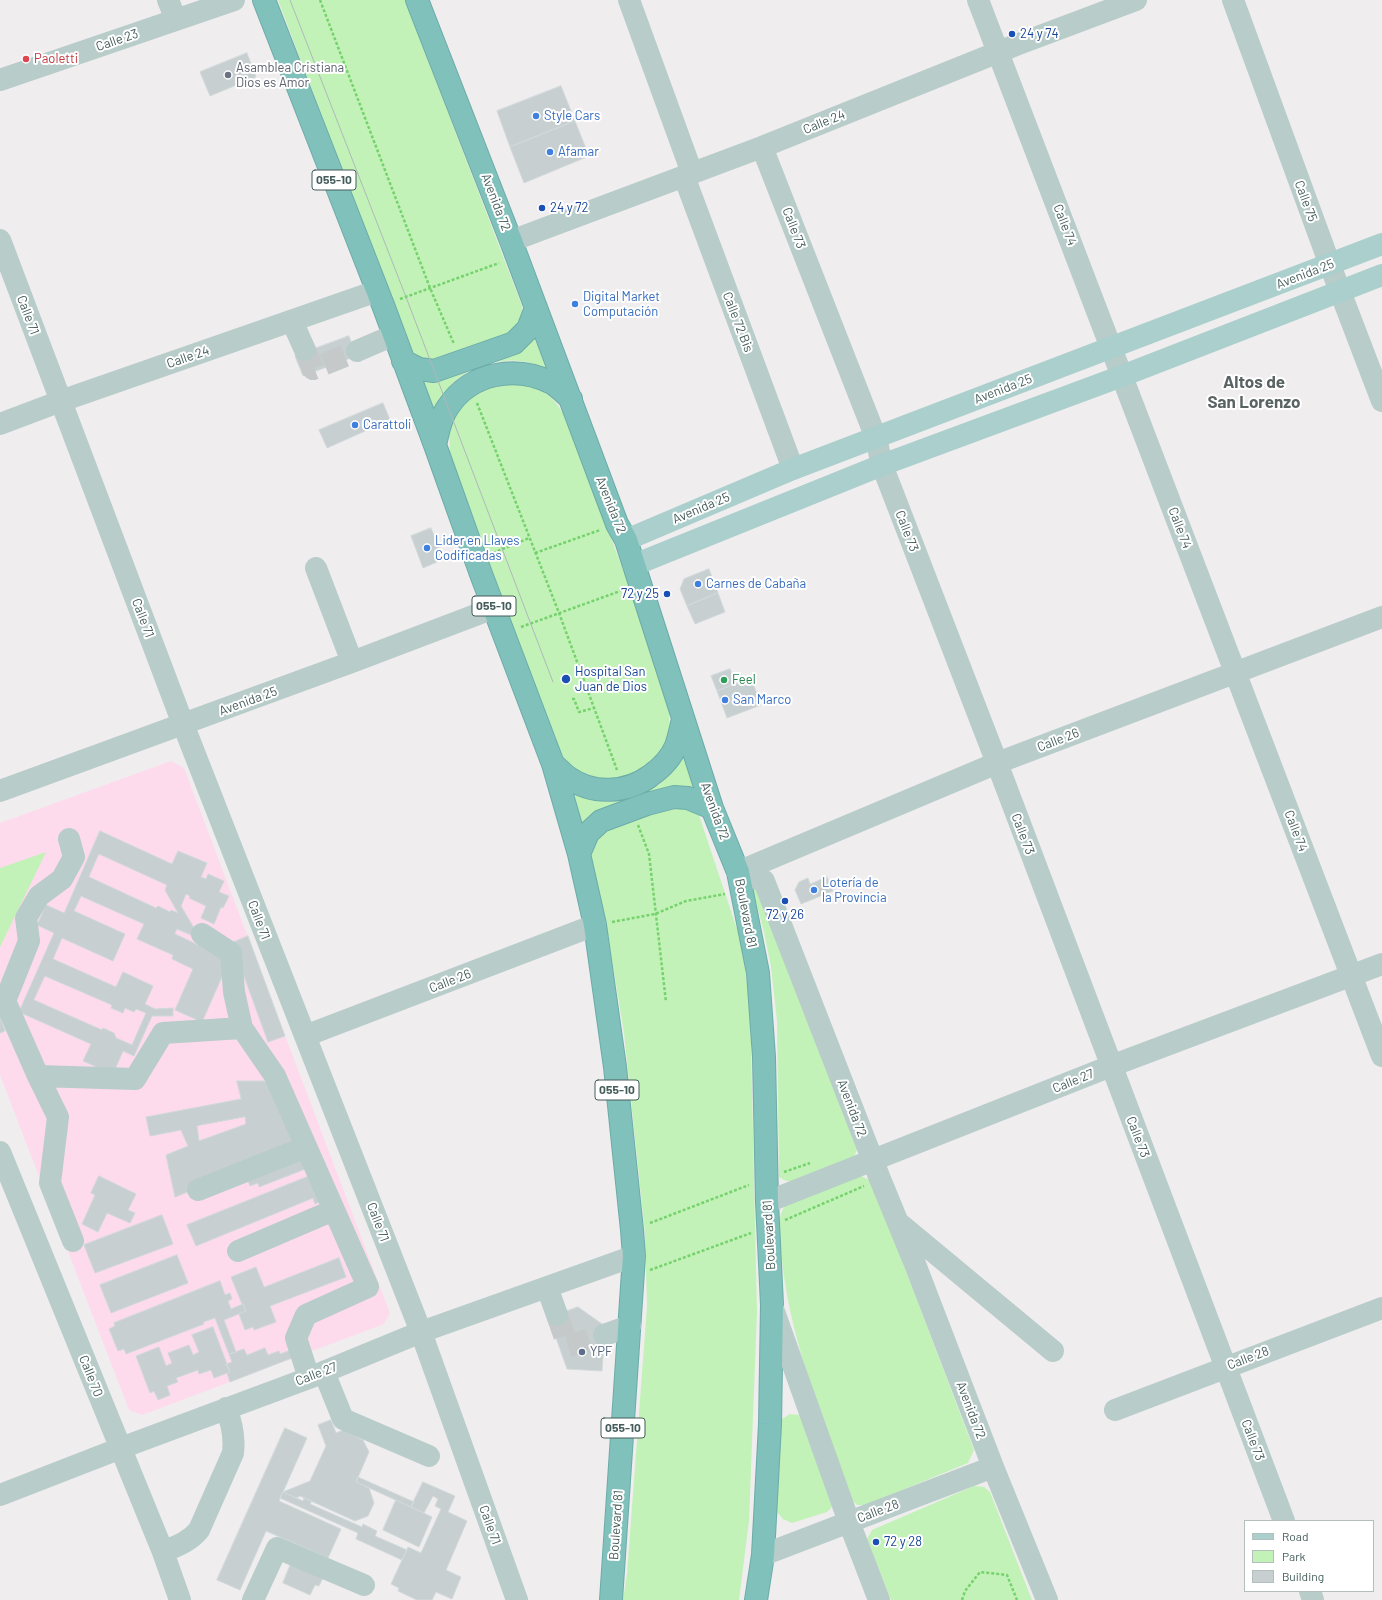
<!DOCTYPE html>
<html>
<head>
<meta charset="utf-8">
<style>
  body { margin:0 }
  #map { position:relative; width:1382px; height:1600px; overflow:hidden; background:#f0edef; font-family:Barlow,sans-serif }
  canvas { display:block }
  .legend { position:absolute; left:1244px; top:1520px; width:130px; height:72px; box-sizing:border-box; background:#fff; border:1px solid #b4bebd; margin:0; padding:5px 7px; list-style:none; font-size:12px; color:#445c5a }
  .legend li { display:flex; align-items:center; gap:8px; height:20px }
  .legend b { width:20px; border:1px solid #b4bebd }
</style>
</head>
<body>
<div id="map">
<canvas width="1382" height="1600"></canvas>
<ul class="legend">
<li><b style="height:5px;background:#abcfcc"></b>Road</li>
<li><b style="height:11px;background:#c3f2b8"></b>Park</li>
<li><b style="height:11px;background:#c7cfd0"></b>Building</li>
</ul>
</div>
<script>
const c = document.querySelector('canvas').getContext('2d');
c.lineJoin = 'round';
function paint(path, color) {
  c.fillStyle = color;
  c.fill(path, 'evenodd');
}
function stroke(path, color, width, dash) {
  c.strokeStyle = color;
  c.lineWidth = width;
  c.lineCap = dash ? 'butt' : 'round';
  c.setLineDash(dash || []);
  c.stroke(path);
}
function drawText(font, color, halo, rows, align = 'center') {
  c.font = font + ' Barlow,sans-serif';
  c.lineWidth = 4;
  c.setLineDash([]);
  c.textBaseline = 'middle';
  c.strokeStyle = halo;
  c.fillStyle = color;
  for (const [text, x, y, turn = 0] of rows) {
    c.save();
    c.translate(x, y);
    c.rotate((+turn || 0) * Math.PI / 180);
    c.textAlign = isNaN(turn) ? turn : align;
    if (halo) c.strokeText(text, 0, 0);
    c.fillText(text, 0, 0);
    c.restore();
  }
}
paint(new Path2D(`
  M171 761 184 768 390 1313 384 1324 142 1415 129 1410 0 1075V823Z`), '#fddbec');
paint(new Path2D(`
  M278 0H405L522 306 524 317 512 335 426 363 411 353Z
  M533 335 547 369C541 367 535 364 529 363 505 356 472 365 454 382 445 391 439 402 433 413L420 377Z
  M525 382C545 392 551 394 563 413L634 598 669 708 670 732 660 756 648 769 618 782 599 781 580 773 567 763 555 745 450 453 449 434 452 420 462 403 482 387Z
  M683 754 694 788 679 786 663 791 582 828 570 791 587 798 609 802 630 798 659 785 673 771Z
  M681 801 697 809 740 938 750 1001 757 1312 749 1521 739 1600H623L627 1574 647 1306 645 1234 624 1033 604 911 587 850 598 831Z
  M46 852 0 947V868Z
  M757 886 857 1150 854 1157 791 1182 784 1180 779 1177 777 1021 771 967 764 932 753 891 754 887Z
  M861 1176 872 1181 974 1450 968 1463 866 1505H857L851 1499C823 1417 787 1335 781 1248 780 1232 776 1218 786 1204Z
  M790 1414 799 1415 806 1420 832 1507 827 1512 792 1523 783 1519 775 1510 780 1424 782 1419Z
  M974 1486 984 1487 990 1492 1032 1600H891L867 1539 872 1530Z`), '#c3f2b8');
const building = new Path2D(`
  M247 53 256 77 210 96 200 72Z
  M561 86 575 121 510 147 497 111Z
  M575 121 589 156 524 183 510 147Z
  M349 336 356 356 303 376 295 356Z
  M383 403 390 420 327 448 319 430Z
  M431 528 444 559 423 568 411 536Z
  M709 569 718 593 687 606 680 589 684 579Z
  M718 593 725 612 695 624 687 606Z
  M730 669 736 683 717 691 711 676Z
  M751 678 761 705 727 718 717 691Z
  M100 831 172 864 178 851 207 863 201 877 206 879 208 874 224 881 219 892 229 896 223 908 221 907 214 924 201 918 206 906 189 898 190 896 186 894 181 906 195 930 229 961 202 1022 175 1010 193 969 172 959 173 955 137 939 144 924 81 896 74 911 125 934 113 961 62 938 53 959 116 987 123 972 153 986 145 1004 155 1009 173 1008V1016H152L134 1056 123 1051 113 1074 83 1061 91 1044 19 1012 54 933 37 925 46 905 64 913ZM99 854 167 885 165 890 178 913 171 910 170 912 158 906 156 908 89 877ZM177 929 191 935 198 945 175 934ZM45 976 112 1005 111 1008 123 1013 125 1008 134 1012 136 1009 146 1013 132 1045 116 1038 114 1033 103 1028 102 1030 34 1000Z
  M827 877 833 891 801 904 795 890 799 882 808 878 810 884Z
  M248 936 285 1036 268 1042 232 943Z
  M0 1017 5 1031 0 1033Z
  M237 1081H279L313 1166 259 1187 258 1183 250 1186 244 1170 175 1197 166 1155 188 1146 181 1130 150 1136 146 1117 241 1099ZM245 1117 246 1124 199 1141 197 1126Z
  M312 1175 322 1201 315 1204 313 1198 196 1246 187 1225Z
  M99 1176 136 1194 128 1210 135 1213 130 1223 107 1213 98 1232 82 1224 95 1195 91 1193Z
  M162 1215 173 1244 95 1273 84 1245Z
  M177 1255 188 1283 111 1313 100 1285Z
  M339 1258 346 1277 270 1306 276 1322 254 1330 253 1327 245 1330 239 1314 246 1311 243 1304H242L231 1277 256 1267 264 1287Z
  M220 1281 225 1295 230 1293 232 1299 228 1301 231 1309 243 1304 246 1311 224 1320 236 1352 229 1354 215 1318 203 1322 204 1324 126 1354 124 1349 118 1351 109 1329 115 1326 114 1323Z
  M578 1307 605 1326 602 1371 567 1369 549 1318Z
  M213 1327 230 1372 214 1378 211 1370 199 1374 198 1370 176 1378 178 1382 167 1386 170 1395 158 1400 154 1391 150 1393 136 1356 159 1347 166 1366 172 1363 168 1353 189 1345 193 1355 199 1352 192 1335Z
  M265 1348 268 1355 279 1351 280 1354 294 1349 297 1356 230 1382 227 1373 230 1372 226 1364 232 1362 229 1354 244 1349 247 1355Z
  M331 1420 336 1433 343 1430 363 1440 369 1452 356 1482 369 1488 374 1503 368 1516 355 1521 300 1496 296 1498 283 1492 310 1481 326 1446 318 1425Z
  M285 1428 307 1438 279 1501 341 1529 328 1558 266 1531 240 1590 217 1580Z
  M358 1477 414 1502 411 1507 356 1482Z
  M423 1482 455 1496 448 1512 467 1521 446 1570 461 1577 452 1599 436 1592 432 1600H417L398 1591 399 1588 391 1584 408 1547 421 1553 441 1509 435 1506 438 1499 433 1496 424 1513 411 1507Z
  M283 1492 303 1501 304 1498 312 1501 310 1504 362 1527 363 1524 377 1531 375 1536 407 1550 402 1560 356 1539 358 1533 280 1498Z
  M396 1500 432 1517 419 1547 383 1530Z
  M292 1561 324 1576 319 1586 315 1585 310 1595 283 1583Z`);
paint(building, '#c7cfd0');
stroke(building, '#d1d9da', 1);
stroke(new Path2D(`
  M305 350 313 369 357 351
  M557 1315 568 1346 604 1335`), '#c5c9ca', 22, [22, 11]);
const highway = new Path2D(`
  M264 0 383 305 435 445 481 574 553 764 579 854 595 925 615 1067 632 1230 634 1256 611 1600
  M417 0 511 241 617 524 626 540 712 808 738 872 758 973 764 1057 767 1202 772 1305 770 1424 763 1555 756 1600
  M403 361 419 369 434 371 514 343 528 329 536 308
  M435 445C438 432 440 418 448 407 471 372 516 365 552 383 559 387 565 394 571 399
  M553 764C558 768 563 774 569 778 593 795 627 793 650 776 660 769 671 758 676 746 679 738 681 728 683 719
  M579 854 588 833 601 821 647 804 674 797 688 798 712 808`);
stroke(highway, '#6caca8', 24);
stroke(new Path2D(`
  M320 0 430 288 454 344
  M400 299 499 263
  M477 403 559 613 617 770
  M493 553 529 538
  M535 553 600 530
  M521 627 623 590
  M572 699H574L579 712 594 708
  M638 825 649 854 666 1002
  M612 922 655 914 686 901 725 894
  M784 1172 810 1163
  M785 1220 864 1186
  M650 1223 749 1185
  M650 1270 751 1233
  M962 1600 965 1591 980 1572 1007 1575 1017 1600`), '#75d26d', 2.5, [3, 2]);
stroke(new Path2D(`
  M168 0 176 20
  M629 0 692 173
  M978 0 1382 1056
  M1233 0 1330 265 1382 401
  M0 80 234 0
  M762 147 876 438 882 465 997 763 1284 1521
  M684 176 793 469
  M0 240 183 724 421 1332 517 1600
  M511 241 762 147 1016 45 1136 0
  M292 321 305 350
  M357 351 394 335
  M0 424 61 401 377 291
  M316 568 352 662
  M0 791 352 662 494 608
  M69 839 74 857 62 879 39 896 26 918 29 941 5 1001 38 1076 135 1079 163 1033 242 1028 275 1076 368 1287 306 1315 296 1338 309 1378
  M738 872 764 881 880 1179 915 1264 993 1467 1047 1600
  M738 872 997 763 1382 617
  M202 934 231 953 234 992 242 1028
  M305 1036 595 925
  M38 1076 58 1117 50 1183 73 1241
  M0 1152 163 1552 180 1600
  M198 1190 306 1147
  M767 1202 1111 1066 1382 964
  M900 1224 1053 1351
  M238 1251 334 1210
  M547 1287 557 1315
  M772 1306 849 1522 879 1600
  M604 1335 630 1326
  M324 1372 343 1419 429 1456
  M1115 1410 1382 1308
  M0 1495 121 1448 309 1378 421 1332 634 1256
  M163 1552C177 1546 189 1542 199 1530L233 1453C235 1436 232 1423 226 1408
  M763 1555 993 1467
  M1310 1591 1313 1600
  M253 1600 277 1548 364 1585`), '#b8ccca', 22);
stroke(new Path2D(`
  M626 540 793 469 1382 244
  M634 565 882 465 1122 376 1382 275`), '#abcfcc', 22);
stroke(highway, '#81c1bc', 22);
stroke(new Path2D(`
  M290 0 406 297 553 682`), '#afb8b9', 1);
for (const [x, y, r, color] of [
  [1012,34,4,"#1a4fb4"],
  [26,59,4,"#e0444e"],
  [228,75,4,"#6b7280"],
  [536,116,4,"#3f7fe0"],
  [550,152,4,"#3f7fe0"],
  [542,208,4,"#1a4fb4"],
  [575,304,4,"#3f7fe0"],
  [355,425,4,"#3f7fe0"],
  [427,548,4,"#3f7fe0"],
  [698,584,4,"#3f7fe0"],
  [667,594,4,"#1a4fb4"],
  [566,679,5,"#1a4fb4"],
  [724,680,4,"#2e9e5b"],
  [725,700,4,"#3f7fe0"],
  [814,890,4,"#3f7fe0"],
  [785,901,4,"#1a4fb4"],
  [582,1352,4,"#5c6f8a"],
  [876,1542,4,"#1a4fb4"]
]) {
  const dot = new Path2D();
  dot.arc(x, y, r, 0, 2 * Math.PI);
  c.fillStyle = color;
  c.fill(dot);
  stroke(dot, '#fff', 1.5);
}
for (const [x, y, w] of [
  [334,180,44],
  [494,606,44],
  [617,1090,44],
  [623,1428,44]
]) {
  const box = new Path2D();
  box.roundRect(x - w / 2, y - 10, w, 20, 3);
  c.fillStyle = '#fff';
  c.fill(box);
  stroke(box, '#445c5a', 1);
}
drawText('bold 12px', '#445c5a', null, [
  ["055-10",334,180],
  ["055-10",494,606],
  ["055-10",617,1090],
  ["055-10",623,1428]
]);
drawText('13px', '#164399', '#fff', [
  ["24 y 74",1020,34],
  ["24 y 72",550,208],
  ["72 y 25",659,594,"right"],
  ["Hospital San",575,672],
  ["Juan de Dios",575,687],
  ["72 y 26",785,915,"center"],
  ["72 y 28",884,1542]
], 'left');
drawText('13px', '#445c5a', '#fff', [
  ["Calle 23",117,40,-19],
  ["Calle 24",824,122,-22],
  ["Calle 75",1306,201,70],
  ["Avenida 72",496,202,69],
  ["Calle 74",1065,225,69],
  ["Calle 73",794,228,69],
  ["Avenida 25",1305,274,-21],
  ["Calle 71",28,315,69],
  ["Calle 72 Bis",738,322,69],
  ["Calle 24",188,357,-19],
  ["Avenida 25",1003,389,-21],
  ["Avenida 72",611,505,68],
  ["Avenida 25",701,508,-23],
  ["Calle 74",1180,528,69],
  ["Calle 73",907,531,69],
  ["Calle 71",143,618,69],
  ["Avenida 25",248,701,-20],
  ["Calle 26",1058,740,-21],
  ["Avenida 72",715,811,70],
  ["Calle 74",1296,831,69],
  ["Calle 73",1023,834,69],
  ["Boulevard 81",746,913,79],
  ["Calle 71",259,920,69],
  ["Calle 26",450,981,-21],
  ["Calle 27",1073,1081,-22],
  ["Avenida 72",852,1108,69],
  ["Calle 73",1138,1137,69],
  ["Calle 71",378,1222,69],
  ["Boulevard 81",769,1235,-93],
  ["Calle 28",1248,1358,-21],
  ["Calle 27",316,1374,-21],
  ["Calle 70",91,1376,68],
  ["Avenida 72",971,1410,69],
  ["Calle 73",1253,1440,69],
  ["Calle 28",878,1511,-21],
  ["Calle 71",490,1525,70],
  ["Boulevard 81",616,1525,-86]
]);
drawText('13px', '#be3a42', '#fff', [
  ["Paoletti",34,59]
], 'left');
drawText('13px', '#5b616d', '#fff', [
  ["Asamblea Cristiana",236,68],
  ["Dios es Amor",236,83]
], 'left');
drawText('13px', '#366cbe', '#fff', [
  ["Style Cars",544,116],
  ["Afamar",558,152],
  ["Digital Market",583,297],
  ["Computación",583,312],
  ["Carattoli",363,425],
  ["Lider en Llaves",435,541],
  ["Codificadas",435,556],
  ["Carnes de Cabaña",706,584],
  ["San Marco",733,700],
  ["Lotería de",822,883],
  ["la Provincia",822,898]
], 'left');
drawText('13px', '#27864d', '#fff', [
  ["Feel",732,680]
], 'left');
drawText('13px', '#4e5e75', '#fff', [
  ["YPF",590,1352]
], 'left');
drawText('bold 17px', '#5a6363', '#fff', [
  ["Altos de",1254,382],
  ["San Lorenzo",1254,402]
]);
</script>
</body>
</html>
